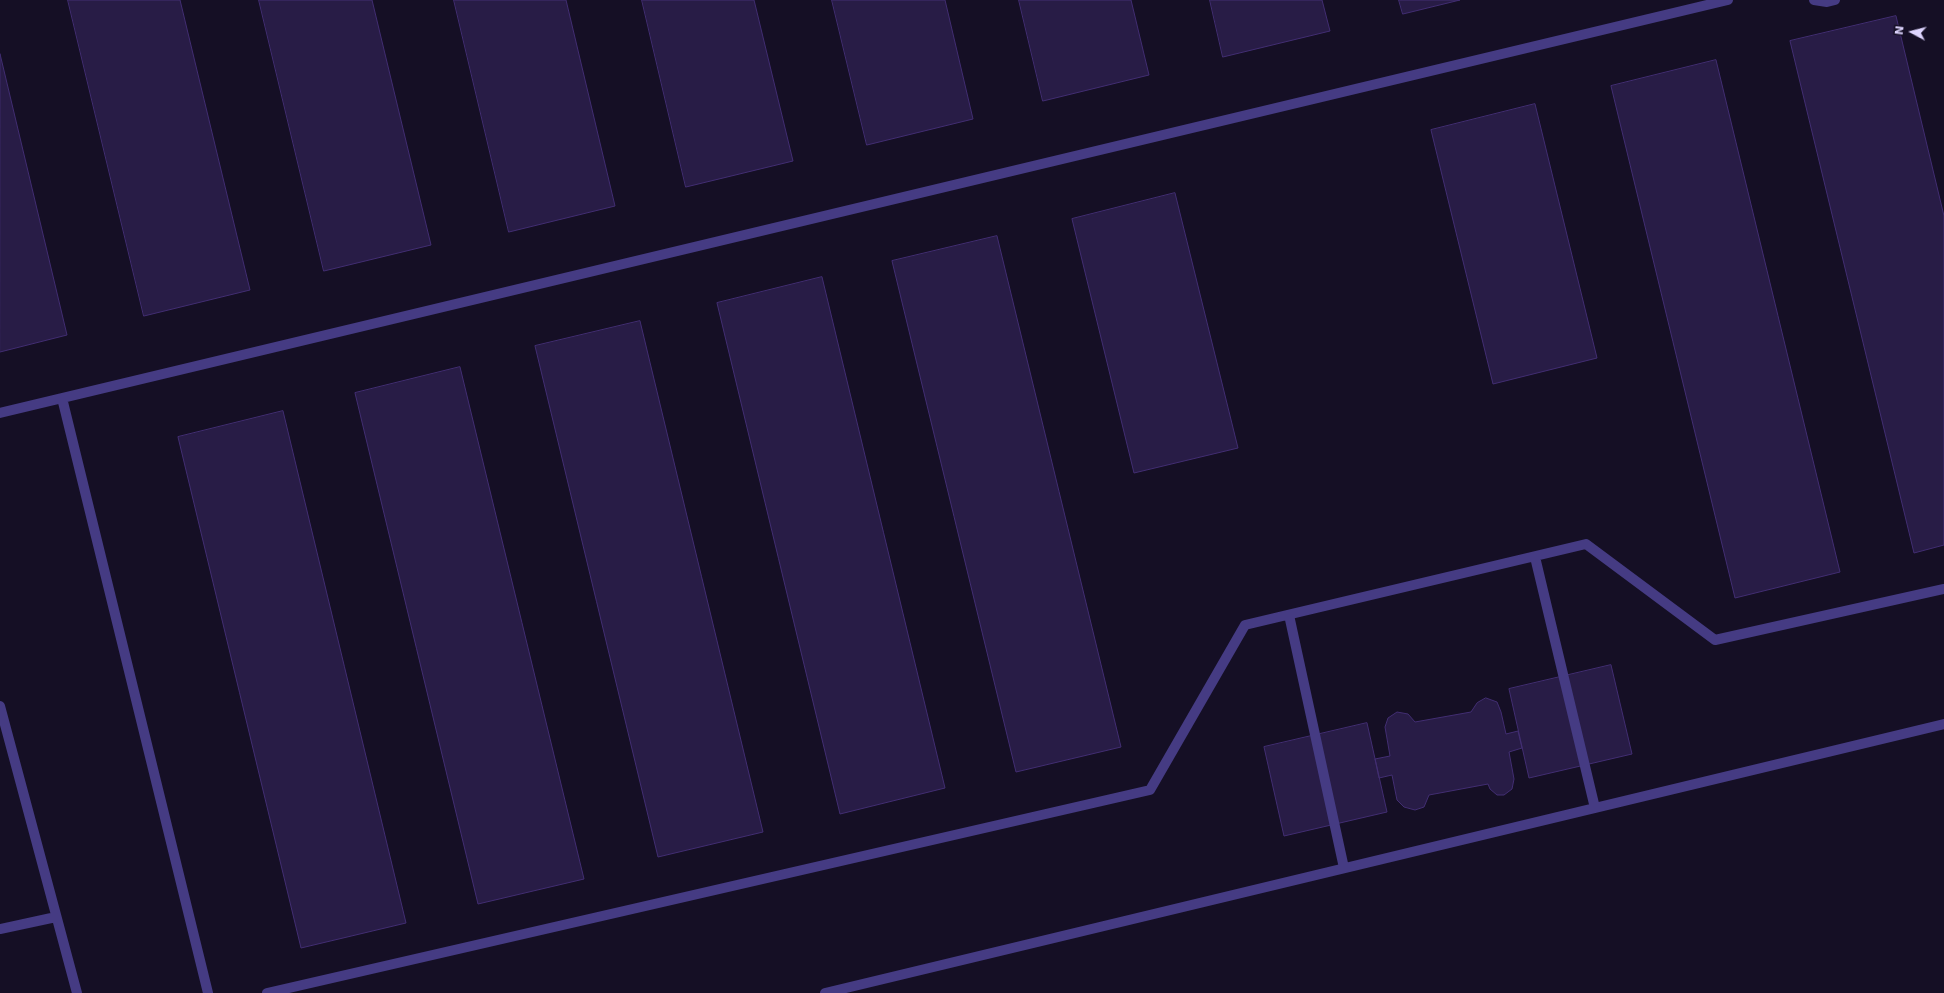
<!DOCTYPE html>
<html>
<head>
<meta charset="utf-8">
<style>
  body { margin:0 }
  #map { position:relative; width:1944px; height:993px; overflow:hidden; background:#150f25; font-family:"DejaVu Sans",sans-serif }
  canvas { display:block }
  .north { position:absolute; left:1892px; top:12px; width:40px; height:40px; -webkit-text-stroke:3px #150f25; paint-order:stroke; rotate:277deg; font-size:11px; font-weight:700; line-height:16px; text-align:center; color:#ddd4fe }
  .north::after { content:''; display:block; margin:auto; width:14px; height:18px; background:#ddd4fe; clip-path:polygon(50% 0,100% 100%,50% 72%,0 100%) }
</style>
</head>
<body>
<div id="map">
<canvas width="1944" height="993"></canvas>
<div class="north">N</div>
</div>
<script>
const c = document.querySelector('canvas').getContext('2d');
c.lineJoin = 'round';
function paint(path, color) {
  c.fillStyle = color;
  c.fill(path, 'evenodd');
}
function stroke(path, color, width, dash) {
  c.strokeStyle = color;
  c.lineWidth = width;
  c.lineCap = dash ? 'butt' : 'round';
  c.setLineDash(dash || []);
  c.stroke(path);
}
const building = new Path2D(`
  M68 0H180L250 290 144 316Z
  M259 0H372L431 245 324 271Z
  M454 0H566L615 206 509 232Z
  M642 0H754L793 161 686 187Z
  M832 0H945L973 119 867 145Z
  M1019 0H1131L1149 75 1043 101Z
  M1210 0H1322L1330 31 1223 57Z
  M1399 0H1460L1403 14Z
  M1896 16 1944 216V545L1914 553 1790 41Z
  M0 54 67 335 0 352Z
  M1716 60 1840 572 1735 598 1611 86Z
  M1535 104 1597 358 1493 384 1431 130Z
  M1175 193 1238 448 1134 473 1072 219Z
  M997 236 1121 747 1016 772 892 261Z
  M822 277 945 788 840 814 717 303Z
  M640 321 763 832 658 857 535 346Z
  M460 367 584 879 478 904 355 393Z
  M283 411 406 923 301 948 178 437Z
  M1611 665 1632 754 1529 778 1509 689Z
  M1486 698 1497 702 1501 712 1506 734 1518 731 1522 748 1509 752 1514 779 1512 789 1504 795H1497L1490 789 1488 784 1429 795 1424 807 1415 810 1404 807 1397 800 1392 775 1379 778 1375 759 1390 756 1385 727 1388 718 1397 712 1408 714 1415 722 1471 712 1477 703Z
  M1367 723 1387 812 1284 836 1264 747Z`);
paint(building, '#281c46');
stroke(building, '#422e72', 1);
stroke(new Path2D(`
  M1814 0 1827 2 1835 0
  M62 398 208 993
  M0 413 1728 0
  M1535 557 1595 808
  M1289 615 1344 868
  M0 706 77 993
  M0 929 56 917
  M267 993 1150 790 1245 625 1586 544 1715 640 1944 589
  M825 993 1944 724`), '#453b83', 10);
</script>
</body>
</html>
